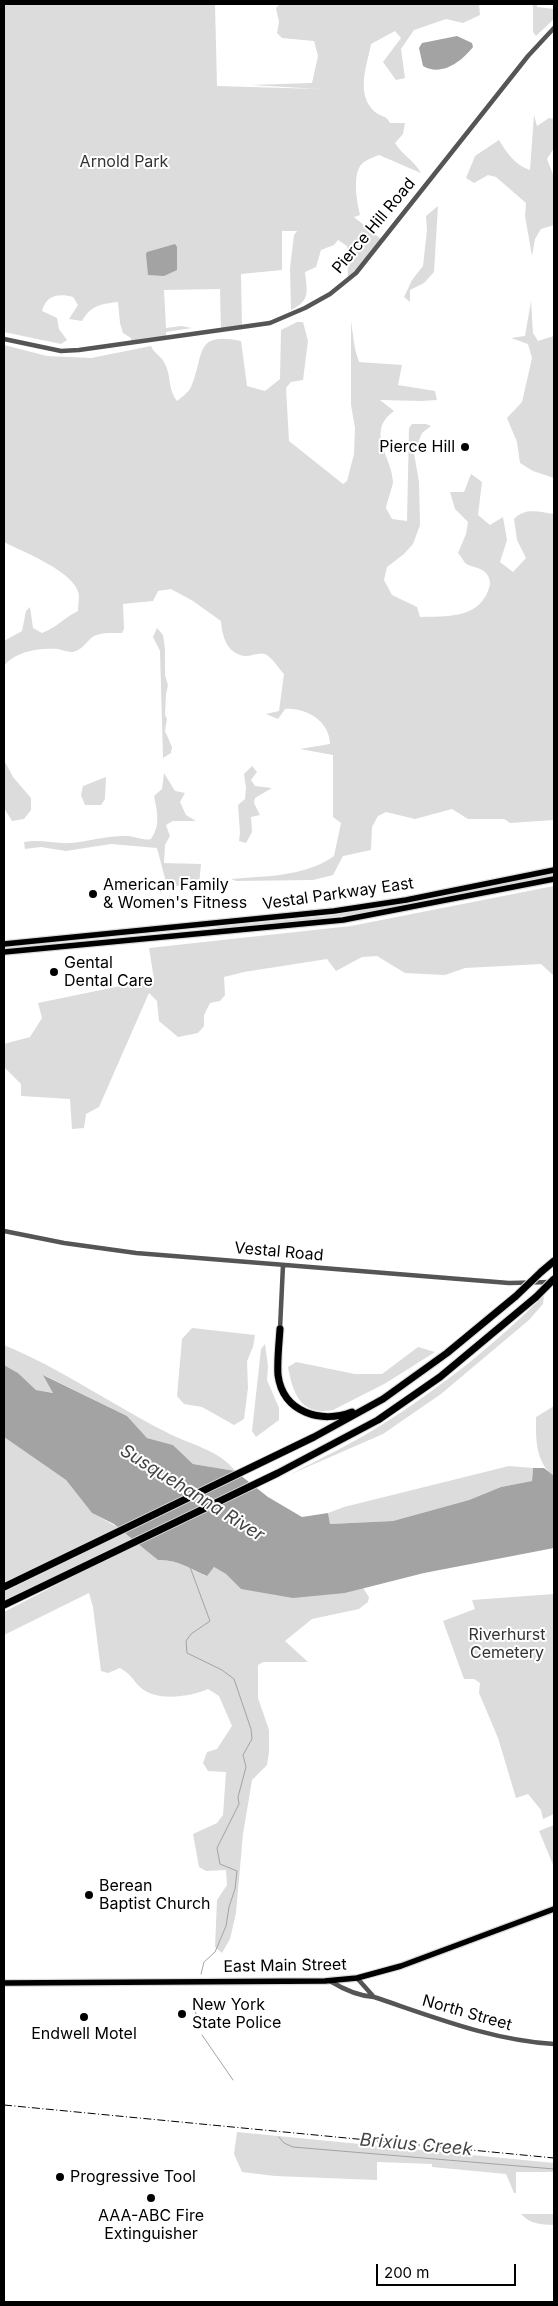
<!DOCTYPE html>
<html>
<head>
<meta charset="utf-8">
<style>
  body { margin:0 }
  #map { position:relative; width:558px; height:2306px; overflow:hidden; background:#fff; font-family:Inter,sans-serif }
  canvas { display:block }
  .frame { position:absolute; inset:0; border:5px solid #000; pointer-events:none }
  .scale { position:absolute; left:376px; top:2264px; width:140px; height:22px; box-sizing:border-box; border:2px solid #000; border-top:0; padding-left:6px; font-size:15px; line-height:18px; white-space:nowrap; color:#000; -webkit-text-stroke:4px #fff; paint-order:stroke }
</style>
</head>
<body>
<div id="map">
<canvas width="558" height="2306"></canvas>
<div class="frame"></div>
<div class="scale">200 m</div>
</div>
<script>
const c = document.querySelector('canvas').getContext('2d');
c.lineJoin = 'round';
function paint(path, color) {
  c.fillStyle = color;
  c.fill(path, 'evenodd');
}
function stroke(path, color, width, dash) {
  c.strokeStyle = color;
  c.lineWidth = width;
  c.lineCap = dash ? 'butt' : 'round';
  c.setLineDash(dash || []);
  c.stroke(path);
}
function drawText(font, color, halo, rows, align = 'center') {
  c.font = font + ' Inter,sans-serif';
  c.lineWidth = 4;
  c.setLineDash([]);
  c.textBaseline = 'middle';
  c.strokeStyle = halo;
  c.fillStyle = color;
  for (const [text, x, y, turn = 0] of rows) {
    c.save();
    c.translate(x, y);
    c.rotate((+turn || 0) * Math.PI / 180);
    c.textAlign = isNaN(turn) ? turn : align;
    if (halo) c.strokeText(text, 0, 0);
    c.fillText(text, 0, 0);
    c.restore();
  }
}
paint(new Path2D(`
  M4 4H215L217 86 319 89 251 85 312 83 318 56 314 41 282 38 277 33 279 22 276 8 280 4H479L480 15 463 23 446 19 414 30 401 49 405 78 396 80 383 62 401 38 395 31 371 44C367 66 355 94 375 112 381 117 386 115 390 123H405L403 134 395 143C403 156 414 160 421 173L379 155C374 157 368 159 364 162 351 171 357 202 360 215L354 217 382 240 348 281 347 246 338 240 334 245 321 250 316 267 305 272C307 292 311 300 291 310L290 268 294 235 297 231H282V270L241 274 242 328 221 331 220 289 164 290 166 328 181 326 192 328 166 332V338L131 342V338L123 333 120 323 118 302C101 304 91 305 82 321L69 319 78 305 73 297C59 293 46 295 42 311L57 318 59 329 67 340 61 344 4 332Z
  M533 4H537V7L554 9V19L536 36 533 32Z
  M534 115 537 126 549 118 554 119V148L547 159 554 177V225L541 229 535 239 532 256 525 216 526 203 496 177 488 175 474 183 466 178 475 156 499 140C506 152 516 166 530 170Z
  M438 206 434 272 424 283 410 290V302L404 297 412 280 423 266 427 230 426 216Z
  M531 301 533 333 538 341 554 336V478L533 471 520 463 517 442 507 418 522 402 532 358 528 344 511 338 525 336Z
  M351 321 355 349 359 362 402 365 398 385 435 391 437 400 421 401 380 400 394 411C365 432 392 456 393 482 393 485 387 502 386 508L392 519 407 521 409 428 412 424H426L431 426 422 433 414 453 419 482 420 525 413 544 404 554 387 567 384 580 392 595 417 607 420 617C446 616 477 619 488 591 490 585 491 582 488 576 484 567 472 568 465 563 463 560 461 556 458 553L466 534 468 522 455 509 450 492H464L471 474 482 482 478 515 490 525 503 517 507 540 500 562 513 572 526 558 517 540 514 519C525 507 540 512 554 514V820L510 823 504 819H468L452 809 415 819 386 812 378 816 372 827 371 850 343 856 333 875 313 880 236 881 231 879C266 876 304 877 334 856L341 823 333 817V755L300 749 330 744C330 721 305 707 285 709L278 719 266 714 279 711 284 674C278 668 273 658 265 654 259 652 252 656 245 656 227 654 222 636 221 621L193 601 171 589 158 591 153 601 123 604 124 629 122 633C114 633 102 632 94 636 86 641 84 649 73 652 68 652 63 650 58 649 39 648 16 651 4 666V641L22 631 26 611 30 607 33 628 42 633C56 628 65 617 78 611 78 606 79 600 79 595 76 572 23 552 4 542V345L47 356 91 358 151 346C154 354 162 356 165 364 172 378 167 387 177 401 182 397 189 392 191 387 205 355 193 331 241 341L247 386 265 391 280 379 281 330 297 322H303L308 341 303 380 291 382 286 388 289 441 343 484 347 481 354 454 355 428 351 405Z
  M157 628 163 635 165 649V675L168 685 166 694 165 715 167 719 165 731 172 747 171 753 163 758 160 651 153 637Z
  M4 760 13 777 31 798V810L24 819 12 821 4 808Z
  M252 766 257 772 251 780 255 786 272 788 255 798 254 803 260 815 251 817 252 832 246 843 239 841 240 833 238 805 245 799 246 788 244 774Z
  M164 773 175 791 185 793 180 802 186 815 196 821H173L166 825 170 836 165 845 164 863 201 864 199 885 167 886 157 848 111 844 66 851 41 847 25 849 24 842C40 839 55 844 71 843 90 841 109 835 129 836 137 837 143 841 151 839 161 825 157 811 154 796L162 789Z
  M106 777 105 799 101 805H85L81 795 83 786Z
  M554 873V876L367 913 221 930 216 927 328 916 377 908Z
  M554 886V976L541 964 465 968 445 975 405 973 377 956 362 957 336 971 327 959 244 972 224 977 225 995 220 1001 210 1003 204 1015V1026L198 1033 178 1037 159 1021 157 1001 149 993 99 1107 86 1114 84 1128 72 1129 70 1099 21 1096V1084L4 1067V1044L30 1037 42 1018 38 1003 154 979 149 948 351 926Z
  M544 1295 543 1304 529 1320 441 1394 383 1434 289 1475C320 1459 353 1443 383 1424 440 1388 496 1344 544 1295Z
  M192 1328 255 1335 253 1347 247 1361 248 1388 244 1419 234 1425 202 1407 184 1404 177 1396 182 1339Z
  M265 1344 268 1366 267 1380 279 1408V1420L256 1437 252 1431 261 1349Z
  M4 1345C60 1368 111 1404 166 1432 188 1444 220 1450 235 1471L193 1464 173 1445 147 1438 127 1416 44 1375 54 1393 36 1390 18 1373 4 1365Z
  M418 1347 435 1352 386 1383 333 1410C300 1416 293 1393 288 1367L296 1362 355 1374H382Z
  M554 1406V1476H553C535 1460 536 1440 536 1417Z
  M4 1437 66 1480 92 1513 121 1529 4 1582Z
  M509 1466 533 1468 532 1481 501 1487 469 1500 393 1521 330 1524 328 1513 344 1507Z
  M126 1532 135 1540 4 1602V1592Z
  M139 1542 158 1560C176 1559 191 1569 206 1576L214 1567 226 1574 241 1589 345 1593 363 1588 369 1597 368 1602 359 1609 312 1619 285 1641 308 1662H263L258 1665V1698L269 1730V1752L267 1765 252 1780 243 1834 236 1913 230 1939 222 1953 215 1947 217 1900 227 1885 226 1870 206 1871 199 1867 193 1834 217 1823 223 1815 226 1772 208 1771 203 1763 207 1752 217 1749 232 1726 219 1696 208 1689C190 1697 156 1702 140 1687 132 1679 131 1674 120 1668L108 1673 101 1671 93 1607 89 1593 4 1635V1612Z
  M554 1594V1814L543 1819 541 1810 528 1794 516 1798 498 1738 479 1693 480 1683 474 1679H464L443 1621 475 1609 472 1600Z
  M554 1825V1867L539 1831Z
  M237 2132 554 2163V2172H516V2193H514L506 2174 432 2167V2164L377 2162V2180L275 2176 242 2172 234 2154Z
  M521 2214H554V2225C541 2224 531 2225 521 2214Z`), '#dcdcdc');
paint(new Path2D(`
  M457 36 472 43 473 47C462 61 442 77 423 66L419 48 422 43Z
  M175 244 177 247V270L164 276 148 275 146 254 147 252Z
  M4 1365 18 1373 36 1390 53 1393 43 1375 127 1416 147 1438 173 1445 193 1464 235 1471 268 1497 302 1517 328 1513 330 1524 393 1521 469 1500 501 1487 532 1481 533 1468H544L554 1476V1548L424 1573 345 1593 293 1598 241 1589 226 1574 214 1567 207 1576C191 1569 176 1559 158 1560L114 1524 92 1513 66 1480 4 1437Z`), '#a3a3a3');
stroke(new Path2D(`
  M190 1567 210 1621 191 1634 186 1641 187 1653 222 1670 234 1679 251 1729 252 1739 243 1755 246 1767 238 1797 239 1804 217 1848 220 1864 237 1871 235 1889 229 1907 226 1926 215 1952 204 1962 201 1974
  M193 2002 198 2022
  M202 2035 233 2080
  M279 2137 284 2143 293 2147 554 2169`), '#a3a3a3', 1);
const primary = new Path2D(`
  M4 944 334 911 406 900 554 870
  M4 952 343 920 554 879
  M4 1983 325 1981 357 1978 401 1966 554 1909`);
const motorway = new Path2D(`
  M541 1272 554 1261
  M280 1329C279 1344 277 1361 278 1375 283 1413 322 1424 352 1412
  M4 1587 314 1437 383 1399 447 1353 516 1296
  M4 1605 278 1473 378 1420 440 1377 536 1297`);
stroke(primary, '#dbdbdb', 8);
stroke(motorway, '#dbdbdb', 9);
stroke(new Path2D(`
  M4 339 61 351 79 350 270 323 305 308 330 294 356 273 528 56 554 28
  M4 1231 64 1243 136 1253 509 1283 552 1282
  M280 1329 283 1265
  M357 1978 373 1996
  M330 1981C343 1989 359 1996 374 1997 434 2017 491 2040 554 2044`), '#555', 4.5);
stroke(primary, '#000', 5.5);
stroke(motorway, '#000', 7);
stroke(new Path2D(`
  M4 2105 554 2158`), '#000', 1, [8, 2.5, 1, 2.5]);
const motorwayBridge = new Path2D(`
  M516 1296 541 1272
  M536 1297 554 1279`);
stroke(motorwayBridge, '#dbdbdb', 9, []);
stroke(motorwayBridge, '#000', 7);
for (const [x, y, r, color] of [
  [465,447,5,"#000"],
  [93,894,5,"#000"],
  [54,972,5,"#000"],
  [89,1895,5,"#000"],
  [182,2014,5,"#000"],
  [84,2017,5,"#000"],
  [60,2177,5,"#000"],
  [151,2198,5,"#000"]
]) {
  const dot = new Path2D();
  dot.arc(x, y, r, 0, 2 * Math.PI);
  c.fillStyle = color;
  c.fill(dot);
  stroke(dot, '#fff', 2);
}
drawText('16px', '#333', '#fff', [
  ["Arnold Park",124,162],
  ["Riverhurst",507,1635],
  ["Cemetery",507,1653]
]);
drawText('16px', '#000', '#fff', [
  ["Pierce Hill Road",374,226,-50],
  ["Vestal Parkway East",338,894,-8],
  ["Vestal Road",279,1252,5],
  ["East Main Street",285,1966,-1],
  ["North Street",467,2013,16]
]);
drawText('16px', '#000', '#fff', [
  ["Pierce Hill",455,447,"right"],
  ["American Family",103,885],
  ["& Women's Fitness",103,903],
  ["Gental",64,963],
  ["Dental Care",64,981],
  ["Berean",99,1886],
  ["Baptist Church",99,1904],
  ["New York",192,2005],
  ["State Police",192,2023],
  ["Endwell Motel",84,2034,"center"],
  ["Progressive Tool",70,2177],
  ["AAA-ABC Fire",151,2216,"center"],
  ["Extinguisher",151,2234,"center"]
], 'left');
drawText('italic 18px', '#444', '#fff', [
  ["Susquehanna River",192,1493,32],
  ["Brixius Creek",416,2145,5]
]);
</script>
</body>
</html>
